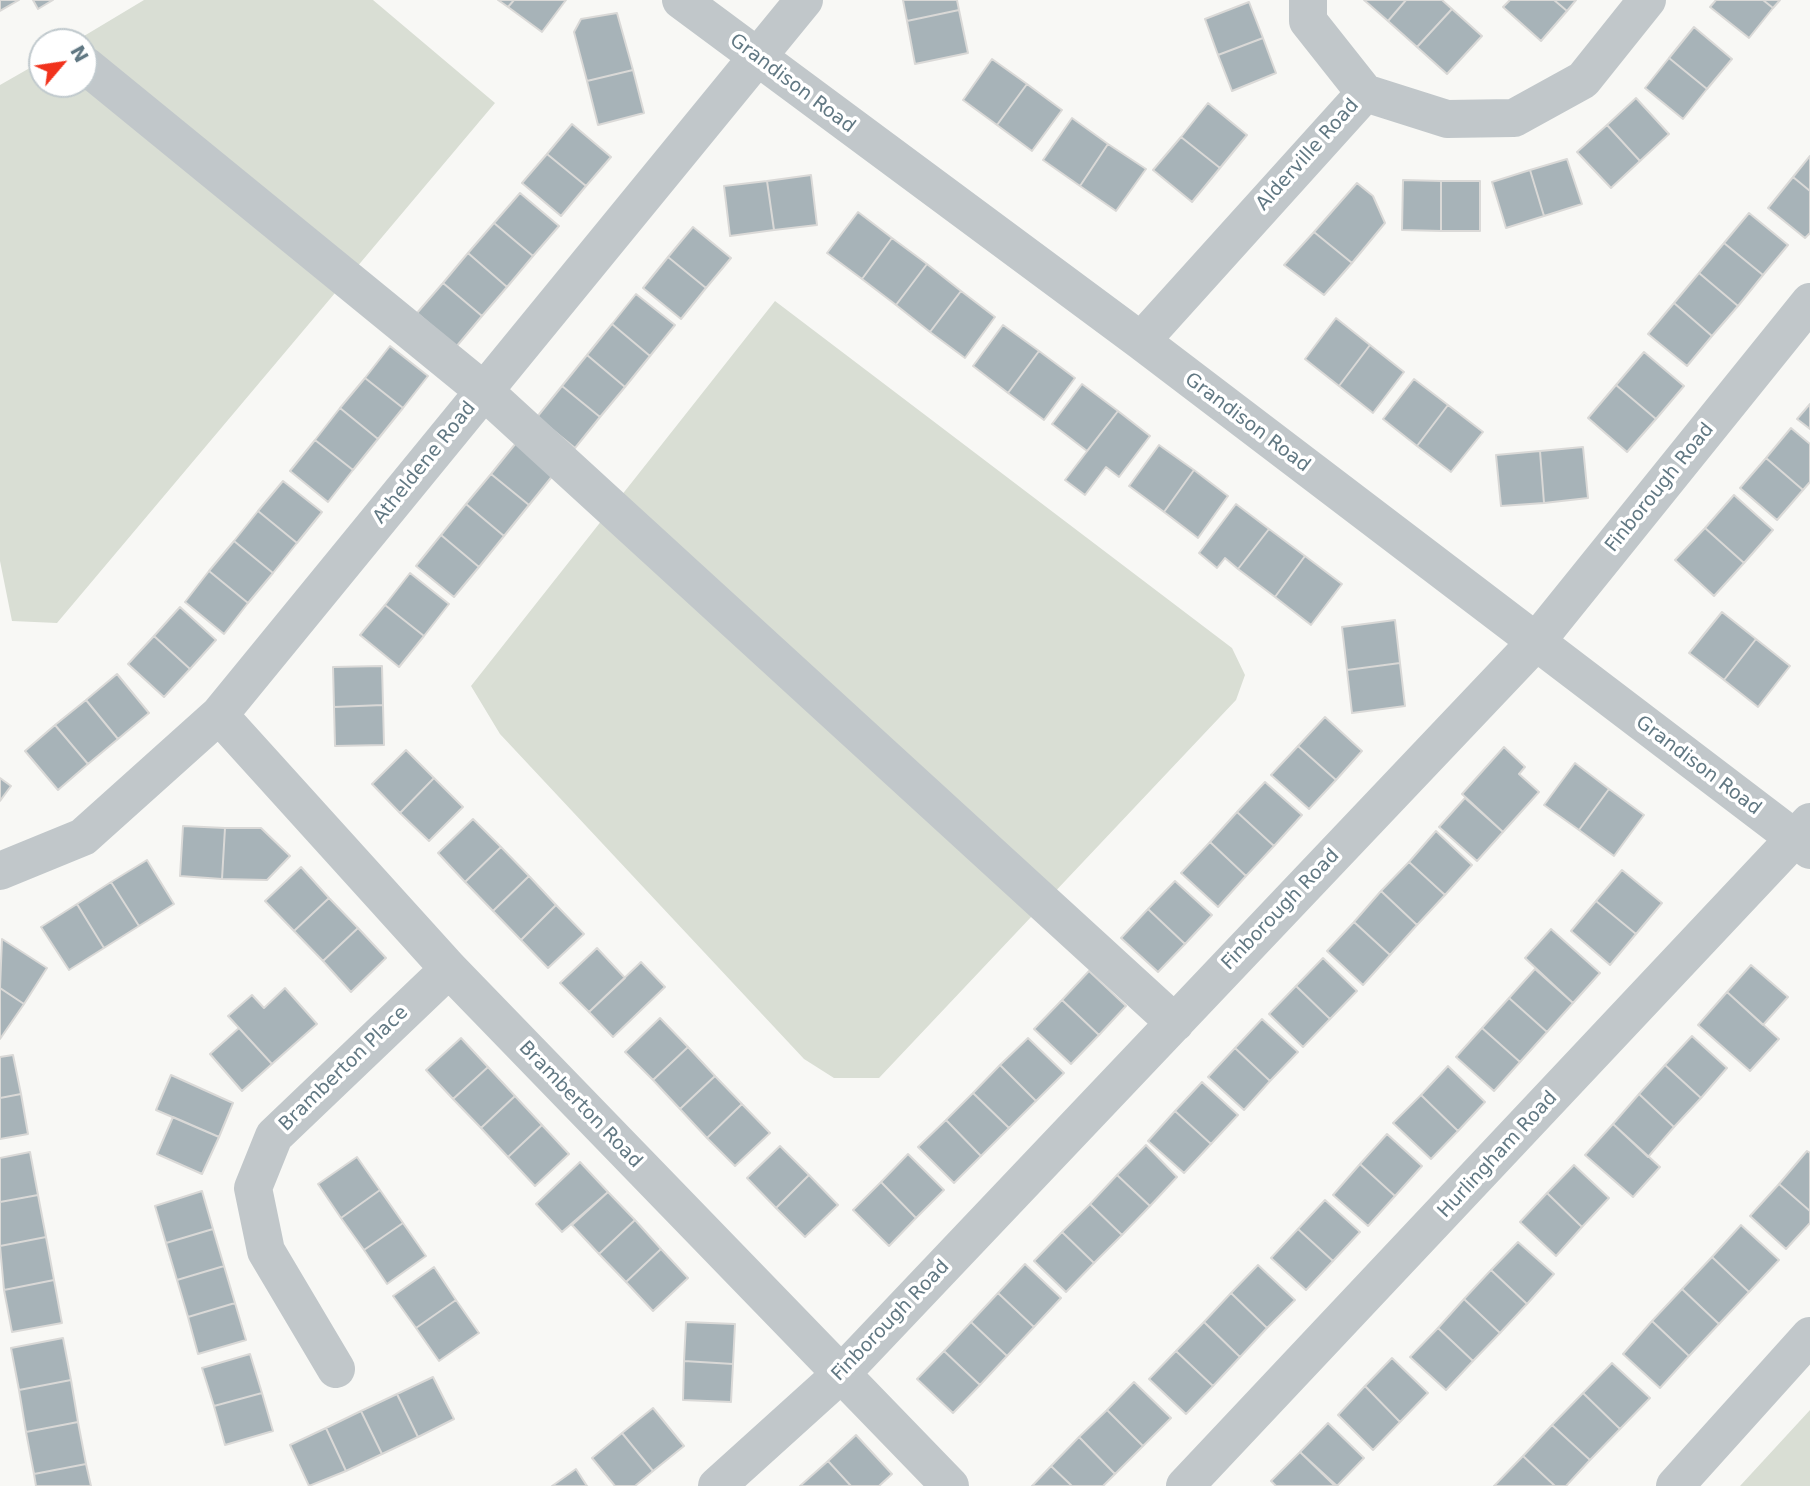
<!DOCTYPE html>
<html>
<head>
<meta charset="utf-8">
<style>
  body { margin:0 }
  #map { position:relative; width:1810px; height:1486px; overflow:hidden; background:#f8f8f5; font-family:"DejaVu Sans",sans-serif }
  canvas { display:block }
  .north { position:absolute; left:28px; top:28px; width:70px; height:70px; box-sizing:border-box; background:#fff; border:2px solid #c0c9cd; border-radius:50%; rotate:61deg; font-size:19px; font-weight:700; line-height:28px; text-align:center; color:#617883 }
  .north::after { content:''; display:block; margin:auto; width:24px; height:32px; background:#f1321c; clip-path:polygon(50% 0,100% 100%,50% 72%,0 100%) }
</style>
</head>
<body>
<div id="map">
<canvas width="1810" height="1486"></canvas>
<div class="north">N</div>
</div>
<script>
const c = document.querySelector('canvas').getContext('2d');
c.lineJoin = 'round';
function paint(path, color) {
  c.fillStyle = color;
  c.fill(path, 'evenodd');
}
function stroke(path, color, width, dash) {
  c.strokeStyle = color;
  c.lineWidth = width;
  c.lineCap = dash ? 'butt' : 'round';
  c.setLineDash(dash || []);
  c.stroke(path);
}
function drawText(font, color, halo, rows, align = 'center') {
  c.font = font + ' "DejaVu Sans",sans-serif';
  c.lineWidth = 7;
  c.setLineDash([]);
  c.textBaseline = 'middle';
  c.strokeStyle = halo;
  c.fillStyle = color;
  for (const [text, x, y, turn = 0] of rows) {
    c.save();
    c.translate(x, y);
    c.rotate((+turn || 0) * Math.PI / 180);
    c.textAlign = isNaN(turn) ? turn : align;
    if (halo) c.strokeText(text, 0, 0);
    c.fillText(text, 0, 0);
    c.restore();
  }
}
paint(new Path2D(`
  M144 0H373L495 103 57 623 12 621 0 561V85L42 61V84H84V42H74Z
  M775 301 1232 648 1245 675 1236 700 879 1078H834L804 1059 500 734 471 686Z
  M1810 1410V1486H1740Z`), '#d9ded4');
const building = new Path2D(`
  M0 0H19L0 11Z
  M33 0H53L38 9Z
  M498 0H514L508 7Z
  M514 0H566L542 32 508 7Z
  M903 0H957L959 10 907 21Z
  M1364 0H1406L1388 21Z
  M1406 0H1442L1452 9 1417 47 1388 21Z
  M1510 0H1554L1567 11 1541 41 1503 7Z
  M1554 0H1576L1567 11Z
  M1716 0H1763L1773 8 1749 38 1710 7Z
  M1763 0H1780L1773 8Z
  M1249 2 1263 38 1218 55 1205 19Z
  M1452 9 1482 36 1447 74 1417 47Z
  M959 10 968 53 915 64 907 21Z
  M617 13 633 70 587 81 574 32 581 19Z
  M1694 27 1732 59 1707 89 1669 58Z
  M1263 38 1276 73 1232 91 1218 55Z
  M1669 58 1707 89 1683 119 1645 88Z
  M992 59 1027 84 997 125 963 100Z
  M633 70 644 113 598 125 587 81Z
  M1027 84 1062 110 1032 151 997 125Z
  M1636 98 1669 134 1640 161 1607 125Z
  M1208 103 1247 135 1220 168 1181 137Z
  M1072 118 1108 144 1080 186 1043 160Z
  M572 124 611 157 586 186 547 154Z
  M1607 125 1640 161 1611 188 1577 152Z
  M1181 137 1220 168 1192 202 1153 170Z
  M1108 144 1146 169 1116 211 1080 186Z
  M547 154 586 186 561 216 522 183Z
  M1810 156V191L1793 177Z
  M1567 159 1582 204 1544 216 1530 170Z
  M1530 170 1544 216 1506 228 1492 182Z
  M811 175 817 225 774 230 767 181Z
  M1793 177 1810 191V233L1805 238 1768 208Z
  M1403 180 1441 181V231L1402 230Z
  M767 181 774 230 730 236 724 186Z
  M1441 181H1480V231H1441Z
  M1357 183 1373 196 1385 223 1352 263 1314 232Z
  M520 193 559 226 533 256 494 223Z
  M858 212 892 238 862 279 827 253Z
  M1749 213 1788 245 1763 275 1724 243Z
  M494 223 533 256 507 287 468 253Z
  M693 227 731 258 706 288 668 257Z
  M1314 232 1352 263 1324 295 1284 265Z
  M892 238 927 264 896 305 862 279Z
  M1724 243 1763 275 1738 306 1699 273Z
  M468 253 507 287 482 316 443 283Z
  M668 257 706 288 681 319 643 288Z
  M927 264 961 291 930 332 896 305Z
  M1699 273 1738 306 1712 336 1674 303Z
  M443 283 482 316 456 347 417 313Z
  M961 291 995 317 965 358 930 332Z
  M636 294 675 325 650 356 612 324Z
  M1674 303 1712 336 1687 366 1648 334Z
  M1336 318 1370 345 1339 386 1305 359Z
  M612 324 650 356 625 387 587 355Z
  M1003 325 1039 351 1008 393 973 366Z
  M1370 345 1404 372 1373 413 1339 386Z
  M390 346 428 376 403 408 365 378Z
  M1039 351 1075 378 1044 420 1008 393Z
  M1644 352 1684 386 1656 419 1616 385Z
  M587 355 625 387 600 417 562 386Z
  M365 378 403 408 378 439 340 408Z
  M1414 379 1448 405 1417 446 1383 419Z
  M1082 384 1118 411 1087 451 1052 424Z
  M1616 385 1656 419 1627 452 1588 418Z
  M562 386 600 417 575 448 537 417Z
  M1810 404V429L1797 419Z
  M1448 405 1483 432 1451 472 1417 446Z
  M340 408 378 439 353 470 315 440Z
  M1118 411 1150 436 1119 477 1106 467 1085 495 1065 480Z
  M1791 428 1810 444V482L1803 490 1766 458Z
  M315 440 353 470 328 502 290 471Z
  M516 443 554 474 529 505 491 474Z
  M1159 445 1194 470 1164 512 1129 486Z
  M1583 447 1588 498 1544 503 1540 451Z
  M1540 451 1544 503 1501 506 1496 455Z
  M1766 458 1803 490 1777 520 1740 488Z
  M1194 470 1228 496 1198 538 1164 512Z
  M491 474 529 505 504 536 466 504Z
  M283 481 322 512 297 543 258 511Z
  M1734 495 1773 530 1744 563 1705 528Z
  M466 504 504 536 479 567 441 535Z
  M1236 504 1269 529 1238 569 1225 558 1217 568 1199 553Z
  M258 511 297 543 273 573 234 541Z
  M1705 528 1744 563 1714 596 1675 560Z
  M1269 529 1305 556 1275 597 1238 569Z
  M441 535 479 567 454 597 416 566Z
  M234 541 273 573 248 603 209 571Z
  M1305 556 1342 584 1311 625 1275 597Z
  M209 571 248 603 224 634 185 602Z
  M410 573 449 604 424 636 385 605Z
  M385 605 424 636 399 667 360 635Z
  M180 607 216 640 190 669 154 636Z
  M1722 612 1756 639 1724 680 1689 653Z
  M1395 620 1400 663 1347 670 1342 627Z
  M154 636 190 669 164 697 128 664Z
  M1756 639 1790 666 1758 707 1724 680Z
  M1400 663 1405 706 1352 713 1347 670Z
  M382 666 383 705 334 707 333 667Z
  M117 674 149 713 118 739 86 700Z
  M86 700 118 739 88 764 55 725Z
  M383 705 384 745 335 746 334 707Z
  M1325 717 1362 751 1336 780 1298 746Z
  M55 725 88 764 58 790 25 751Z
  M1298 746 1336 780 1309 809 1271 775Z
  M1504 747 1525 767 1519 774 1539 792 1503 832 1462 794Z
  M406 750 434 778 400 813 372 784Z
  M1575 763 1609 789 1579 830 1544 805Z
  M0 778 11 786 0 801Z
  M434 778 463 807 429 841 400 813Z
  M1265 782 1302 815 1274 846 1237 812Z
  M1609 789 1644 815 1614 856 1579 830Z
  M1465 798 1503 832 1477 861 1439 827Z
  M1237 812 1274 846 1246 876 1210 842Z
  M473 819 501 847 465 882 438 853Z
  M183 826 225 828 222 879 180 876Z
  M225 828H261L290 856 267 880 222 879Z
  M1436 831 1472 865 1445 895 1409 862Z
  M1210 842 1246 876 1218 907 1181 873Z
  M501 847 529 876 493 911 465 882Z
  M147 860 174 904 139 926 111 882Z
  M1409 862 1445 895 1417 925 1381 891Z
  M301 867 329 898 294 931 265 901Z
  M1622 870 1662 903 1636 934 1596 901Z
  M529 876 556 905 521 940 493 911Z
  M1175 881 1212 915 1185 944 1148 909Z
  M111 882 139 926 104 948 77 904Z
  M1381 891 1417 925 1390 955 1354 922Z
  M329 898 358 928 323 961 294 931Z
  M1596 901 1636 934 1610 965 1571 931Z
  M77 904 104 948 69 970 41 927Z
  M556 905 584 934 548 968 521 940Z
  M1148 909 1185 944 1158 972 1121 938Z
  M1354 922 1390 955 1363 985 1327 951Z
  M358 928 386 958 351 992 323 961Z
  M1551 929 1600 973 1573 1003 1525 958Z
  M2 939 47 968 24 1004 0 988Z
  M597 948 625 978 589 1012 560 983Z
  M1323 958 1357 991 1330 1019 1296 986Z
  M641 962 665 987 613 1037 589 1012Z
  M1751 965 1788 997 1763 1025 1727 992Z
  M1535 969 1573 1003 1547 1032 1509 998Z
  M1089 971 1126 1006 1099 1035 1062 1000Z
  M1296 986 1330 1019 1303 1047 1269 1014Z
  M0 988 24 1004 0 1039Z
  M285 988 317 1024 272 1064 228 1016 252 995 264 1008Z
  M1727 992 1779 1039 1750 1071 1698 1025Z
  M1509 998 1547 1032 1520 1062 1482 1028Z
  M1062 1000 1099 1035 1071 1064 1034 1029Z
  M660 1018 688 1047 653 1080 625 1052Z
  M1262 1019 1298 1052 1270 1081 1235 1048Z
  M239 1028 272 1064 242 1091 210 1054Z
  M1482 1028 1520 1062 1494 1091 1456 1057Z
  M1692 1036 1727 1068 1701 1098 1665 1065Z
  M461 1038 488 1067 453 1099 426 1070Z
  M1028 1038 1064 1073 1036 1101 1000 1065Z
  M688 1047 715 1076 680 1109 653 1080Z
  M1235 1048 1270 1081 1244 1110 1208 1077Z
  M13 1055 21 1094 0 1098V1057Z
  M1000 1065 1036 1101 1009 1128 973 1093Z
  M1665 1065 1701 1098 1674 1127 1639 1094Z
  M1448 1066 1485 1102 1458 1131 1421 1095Z
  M488 1067 515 1096 481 1128 453 1099Z
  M171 1075 233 1103 219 1137 156 1110Z
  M715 1076 742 1104 707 1138 680 1109Z
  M1202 1082 1238 1115 1211 1144 1175 1111Z
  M973 1093 1009 1128 981 1156 946 1120Z
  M21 1094 28 1134 0 1139V1098Z
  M1639 1094 1674 1127 1648 1157 1613 1124Z
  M1421 1095 1458 1131 1431 1159 1393 1123Z
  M515 1096 542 1125 508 1157 481 1128Z
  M742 1104 770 1133 735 1166 707 1138Z
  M1175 1111 1211 1144 1184 1173 1148 1141Z
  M173 1117 219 1137 202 1174 157 1154Z
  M946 1120 981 1156 954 1183 918 1147Z
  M1613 1124 1660 1167 1633 1197 1585 1155Z
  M542 1125 569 1154 535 1186 508 1157Z
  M1387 1134 1422 1166 1395 1196 1360 1164Z
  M1146 1145 1177 1177 1150 1206 1117 1175Z
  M780 1146 809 1175 776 1208 747 1178Z
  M1807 1151 1810 1153V1211L1779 1184Z
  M30 1152 38 1195 0 1202V1158Z
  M908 1154 944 1190 916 1218 881 1182Z
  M357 1157 380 1190 341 1218 318 1184Z
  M580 1162 608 1192 562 1232 536 1204Z
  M1360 1164 1395 1196 1368 1226 1333 1195Z
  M1574 1165 1609 1198 1582 1227 1547 1193Z
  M809 1175 838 1205 805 1237 776 1208Z
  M1117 1175 1150 1206 1122 1235 1090 1204Z
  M881 1182 916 1218 889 1246 853 1210Z
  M1779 1184 1810 1211V1223L1786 1249 1750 1216Z
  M380 1190 403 1223 364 1250 341 1218Z
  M202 1191 213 1229 166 1243 155 1206Z
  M608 1192 635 1220 599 1254 572 1225Z
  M1547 1193 1582 1227 1556 1256 1520 1222Z
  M38 1195 46 1237 0 1246V1202Z
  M1325 1200 1360 1232 1333 1261 1298 1229Z
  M1090 1204 1122 1235 1094 1263 1062 1232Z
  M635 1220 661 1249 626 1282 599 1254Z
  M403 1223 426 1256 387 1284 364 1250Z
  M1741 1225 1779 1260 1749 1292 1712 1257Z
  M213 1229 224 1266 177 1280 166 1243Z
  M1298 1229 1333 1261 1306 1290 1271 1258Z
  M1062 1232 1094 1263 1066 1292 1034 1261Z
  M46 1237 54 1280 4 1290 0 1246Z
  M1518 1242 1554 1274 1527 1304 1491 1270Z
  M661 1249 688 1278 653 1311 626 1282Z
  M1712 1257 1749 1292 1719 1324 1682 1289Z
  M1025 1264 1061 1298 1034 1327 998 1293Z
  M1258 1265 1295 1300 1267 1328 1231 1293Z
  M224 1266 235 1303 188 1317 177 1280Z
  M434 1267 456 1300 416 1328 393 1296Z
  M1491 1270 1527 1304 1500 1333 1464 1299Z
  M54 1280 62 1323 12 1332 4 1290Z
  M1682 1289 1719 1324 1689 1356 1652 1321Z
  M998 1293 1034 1327 1007 1356 971 1322Z
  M1231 1293 1267 1328 1240 1357 1204 1322Z
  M1464 1299 1500 1333 1473 1361 1438 1328Z
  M456 1300 479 1333 439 1361 416 1328Z
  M235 1303 246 1340 198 1354 188 1317Z
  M1652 1321 1689 1356 1660 1388 1623 1354Z
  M686 1322 735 1324 733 1364 684 1361Z
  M971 1322 1007 1356 980 1385 944 1351Z
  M1204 1322 1240 1357 1213 1386 1176 1351Z
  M1438 1328 1473 1361 1446 1390 1410 1357Z
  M63 1338 71 1380 19 1390 11 1348Z
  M944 1351 980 1385 953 1413 917 1379Z
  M1176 1351 1213 1386 1186 1414 1149 1379Z
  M250 1354 262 1393 214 1406 202 1368Z
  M1392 1358 1428 1393 1400 1422 1365 1386Z
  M684 1361 733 1364 731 1402 683 1400Z
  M1612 1363 1650 1398 1620 1429 1583 1393Z
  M433 1377 454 1419 418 1437 397 1394Z
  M71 1380 78 1422 26 1432 19 1390Z
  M1134 1382 1171 1418 1143 1446 1107 1410Z
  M1365 1386 1400 1422 1373 1450 1338 1415Z
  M262 1393 273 1431 225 1445 214 1406Z
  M1583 1393 1620 1429 1590 1460 1552 1425Z
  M397 1394 418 1437 382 1454 361 1411Z
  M653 1408 684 1446 653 1471 622 1433Z
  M1107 1410 1143 1446 1115 1474 1079 1437Z
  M361 1411 382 1454 346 1471 326 1428Z
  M78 1422 86 1464 34 1474 26 1432Z
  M1328 1423 1364 1458 1337 1486 1300 1452Z
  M1552 1425 1590 1460 1566 1486H1555L1523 1456Z
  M326 1428 346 1471 309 1486 290 1445Z
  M622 1433 653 1471 635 1486H615L592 1458Z
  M856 1435 892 1474 879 1486H851L828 1461Z
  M1079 1437 1115 1474 1103 1486H1072L1051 1466Z
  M1300 1452 1335 1486H1276L1271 1481Z
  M1523 1456 1555 1486H1494Z
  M828 1461 851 1486H800Z
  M86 1464 91 1486H36L34 1474Z
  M1051 1466 1072 1486H1032Z
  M576 1469 587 1486H552Z`);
paint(building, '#a7b3b8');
stroke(building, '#dad9d7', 2);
stroke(new Path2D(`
  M681 0 1141 341 1810 850
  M1308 0V21L1365 93
  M86 66 484 391 1175 1023
  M1365 93 1447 119 1514 118 1583 80 1647 0
  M1141 341 1365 93
  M219 715 449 969 950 1486
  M0 871 83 837 219 715 804 0
  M336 1369 266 1251 253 1188 274 1136 449 969
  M717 1486 841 1374 1535 643 1810 302
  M1185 1486 1810 822
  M1675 1486 1810 1336`), '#c1c7ca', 38);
drawText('19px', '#617883', '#fff', [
  ["Grandison Road",792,84,37],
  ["Alderville Road",1308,155,-48],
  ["Grandison Road",1247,423,37],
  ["Atheldene Road",425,463,-51],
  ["Finborough Road",1660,488,-51],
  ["Grandison Road",1698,766,37],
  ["Finborough Road",1281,910,-46],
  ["Bramberton Place",344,1069,-44],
  ["Bramberton Road",580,1105,46],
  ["Hurlingham Road",1498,1155,-47],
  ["Finborough Road",891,1321,-46]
]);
</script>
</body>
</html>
